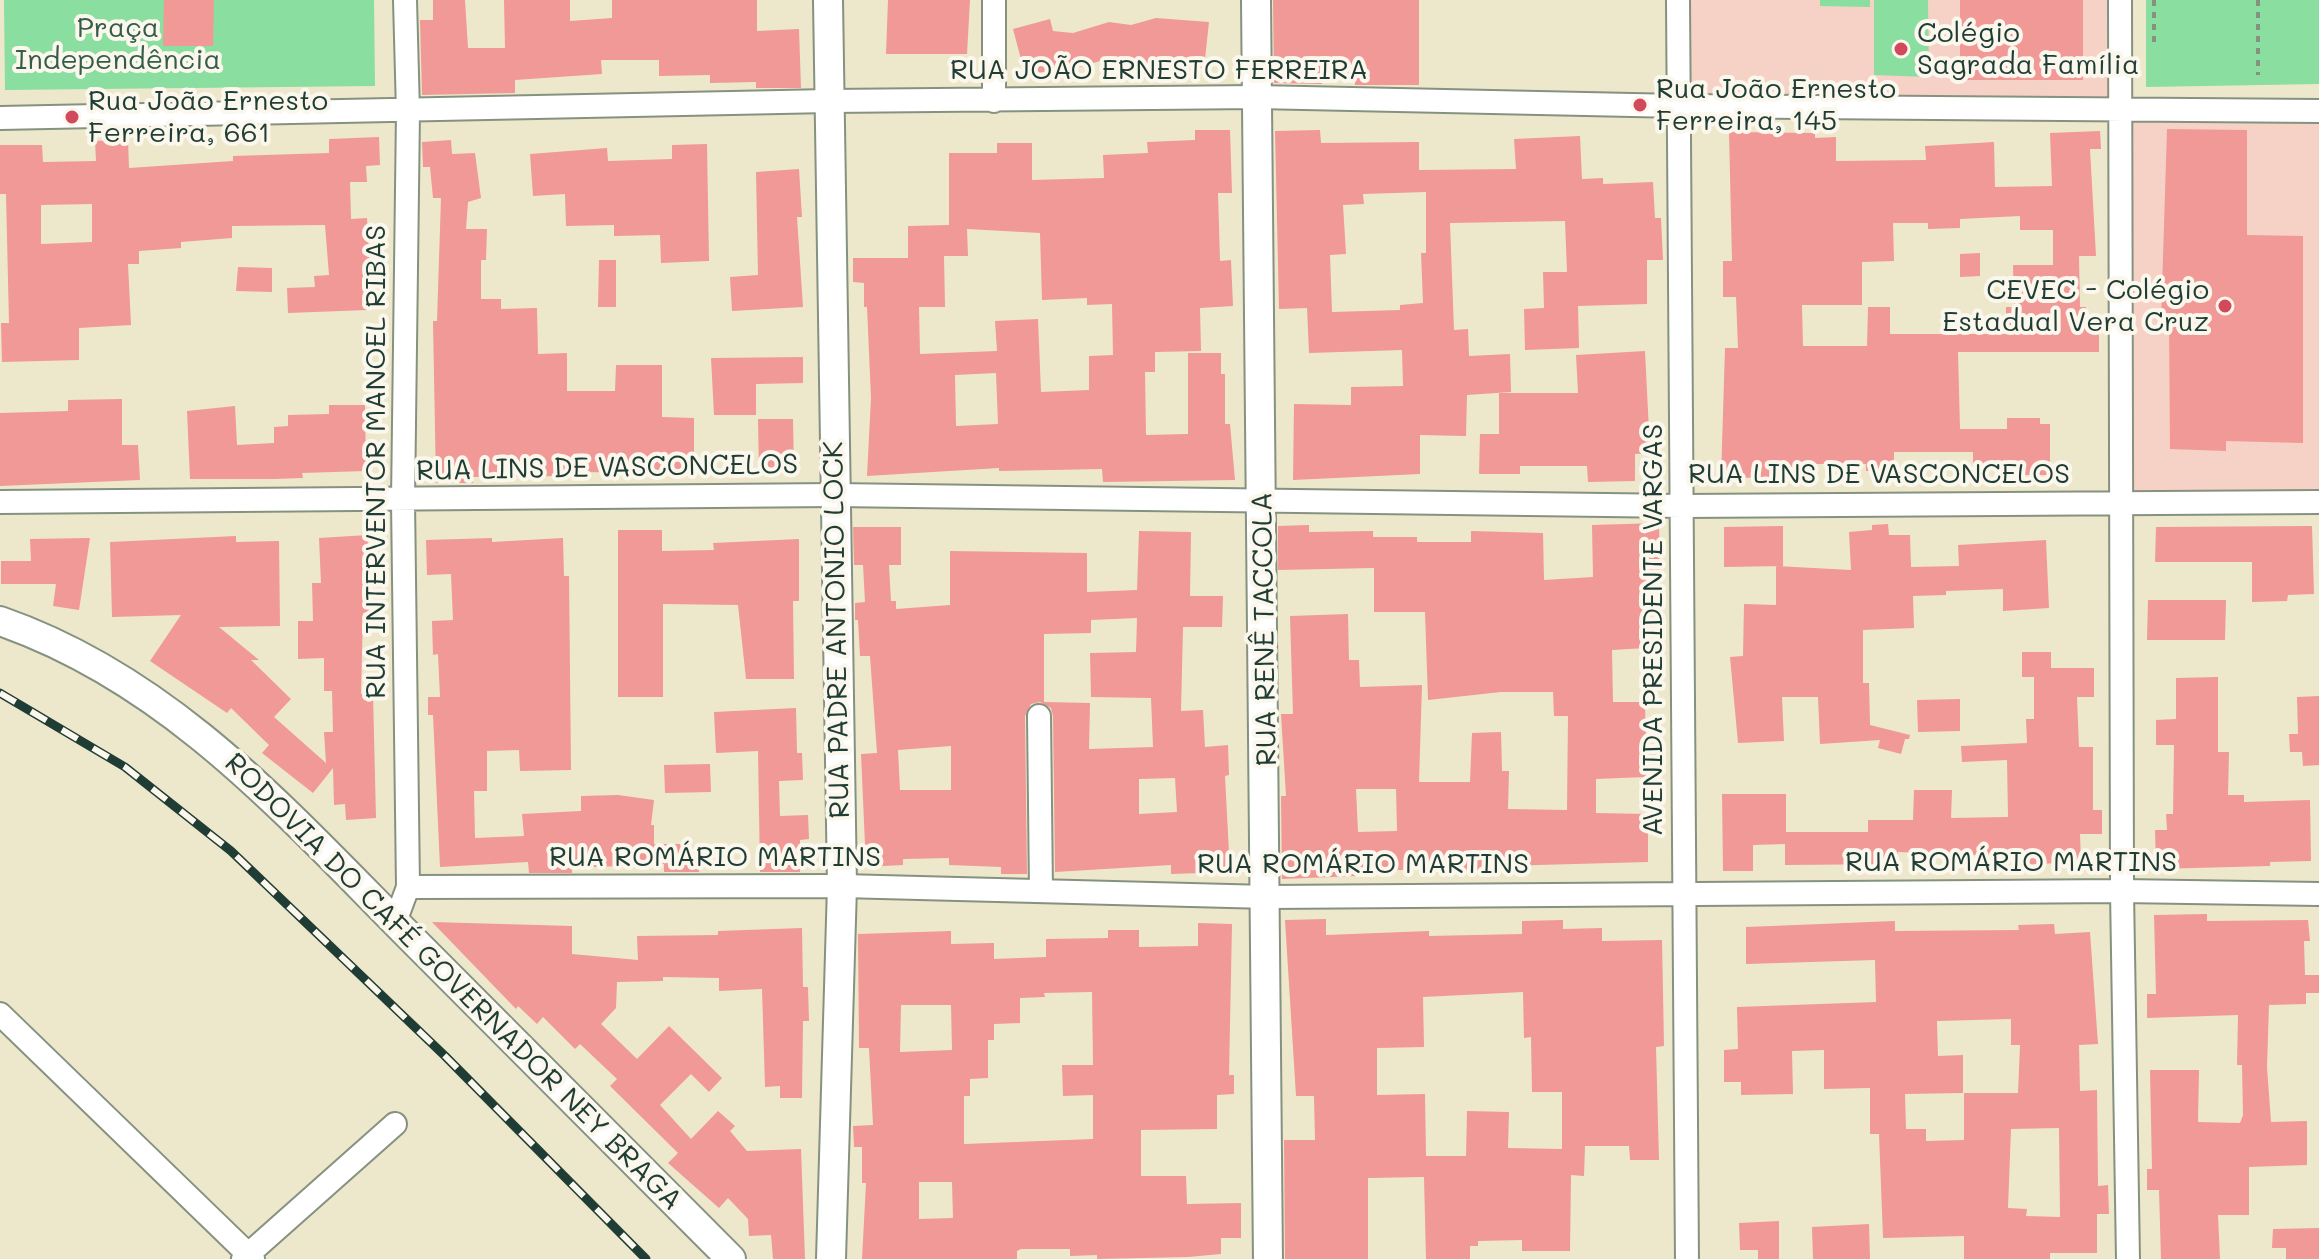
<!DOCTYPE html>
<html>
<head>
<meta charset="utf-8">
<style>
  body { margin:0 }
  canvas { display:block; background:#ede7cb }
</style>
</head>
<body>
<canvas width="2319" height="1259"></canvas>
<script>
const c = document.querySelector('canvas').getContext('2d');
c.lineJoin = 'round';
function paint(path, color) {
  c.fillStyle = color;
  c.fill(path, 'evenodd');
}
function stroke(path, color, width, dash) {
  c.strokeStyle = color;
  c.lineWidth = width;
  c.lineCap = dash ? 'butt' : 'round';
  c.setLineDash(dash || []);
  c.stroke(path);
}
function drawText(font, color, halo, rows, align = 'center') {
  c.font = font + ' Mali,sans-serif';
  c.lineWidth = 8;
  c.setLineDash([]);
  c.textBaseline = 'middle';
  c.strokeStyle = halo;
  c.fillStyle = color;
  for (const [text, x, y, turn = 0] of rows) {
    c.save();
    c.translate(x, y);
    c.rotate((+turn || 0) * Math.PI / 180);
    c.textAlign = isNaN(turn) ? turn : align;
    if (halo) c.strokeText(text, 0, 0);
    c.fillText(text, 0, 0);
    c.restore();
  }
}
paint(new Path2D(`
  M1688 0H2115L2114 101 1688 97Z
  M2131 119 2319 121V490L2132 493Z`), '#f6d1c5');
paint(new Path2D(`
  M4 0H374L375 86 5 90Z
  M1820 0H1870V7L1820 6Z
  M1874 0H1928L1929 77 1874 75Z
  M2146 0H2319V84L2146 87Z`), '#8ade9f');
paint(new Path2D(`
  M164 0H214L213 46H163Z
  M433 0H465L468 48H505L504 0H570V21L612 18V0H757V31L799 29 801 88H756V82L710 83V75L659 76V60H601L602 74 515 80V93L422 95 420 20H433Z
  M888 0H970L967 54H886Z
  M1273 0H1419V85H1355V76L1322 77V84L1274 83Z
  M1960 0H2083V80H1960Z
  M1156 18 1209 22 1204 68 1100 61 1073 69 1025 74 1013 29 1050 19 1053 31 1073 33 1109 22 1131 25Z
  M2167 129 2247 130V235L2303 236V443L2226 441V451L2170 449 2169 321H2161Z
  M1195 130H1230L1232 193H1218L1220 261 1231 260 1233 306 1200 308 1201 351 1155 352V372H1145L1146 435 1188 434V353H1221V374H1225V424H1230L1235 480 1103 482 1102 469 999 471V468L867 476 871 398 867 307H864V283L853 282V258H908V226L949 225V153H997V143H1032V180L1104 178 1103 155 1148 153 1147 142 1195 140ZM967 229 1040 233 1042 300 1087 298V305L1112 304 1113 355 1089 356V390L1041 392 1038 319 995 321 997 351 920 354 919 307H945L944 256H968ZM996 373 998 424 956 426 955 375Z
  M1320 130 1321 143 1419 142V170L1516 169 1514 139 1580 136 1582 179 1603 178V184L1653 182 1655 218H1661L1663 260H1647V304L1578 306 1579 348 1525 350 1524 309 1544 308 1543 272H1567L1565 221 1450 223 1454 330 1468 329 1469 356 1510 354 1511 392 1467 395 1466 436 1420 435V474L1293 480 1294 404 1351 405V387L1403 386 1402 350 1309 353 1307 308 1279 309 1275 131ZM1426 192V253H1421L1423 303 1400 305V310L1332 312 1330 255 1346 254 1343 205 1364 204 1363 194Z
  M2100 131 2101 149H2090L2096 256H2079L2080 307H2086V328H2099V352H1958L1960 429H2007V418H2040V424H2050V475H2008V464H1973V452H1894V471H1866V464H1809V477L1721 478 1725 348H1738L1736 297H1723V261H1732L1729 132 1815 133V138L1836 137V161L1926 160 1925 146 1994 142 1995 187 2052 186 2050 133ZM2020 216V230H2053V265H2013L2014 307H2006V334H1890V307H1868L1867 346H1803L1802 305H1862V262L1894 261 1893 223H1928V229L1960 228V219Z
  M379 137 380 165 366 166 367 182H350L351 219 367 218 370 265 365 266 367 310 288 313 287 288 315 287 314 276 329 275 325 225 232 226V238L181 242V248L139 251V264H128L131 325 79 328V360L2 362 1 323H9L6 194H0V145H42L43 162 96 161 95 141 128 139 129 168 233 161V156L329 153V139ZM92 204V242L41 244V205Z
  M451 140 452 154 475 153 481 198 468 202 466 229H487L486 260H481V299H501V309L537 308 538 354 567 353V391H615L616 365H662V417L694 418V473L568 472V476L473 477V483H436L433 321H437L441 198H433L430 167H423L422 142Z
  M707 144 709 261 661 263 660 235 614 236V225L566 226 565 194 533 196 530 154 607 148 608 161 672 159V145Z
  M799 169 802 217H797L803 307 732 311 730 277 758 275 756 172Z
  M1980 253V276L1960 277V254Z
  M599 260H616V307H598Z
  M238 267 272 268V292L236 291Z
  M1645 351 1649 431 1660 430V453L1635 454V481L1588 482 1587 466H1520V474H1479L1480 434H1499V393H1578L1576 355Z
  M803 357V383L756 384V415H714L711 358Z
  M122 399V445H138L140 480 0 486V413L68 411V400Z
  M329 405H365L366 471 302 473 303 478 274 479H190L187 411 235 406 237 445 274 443V427L288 426V415L329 414Z
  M758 419H793L794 473 759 474Z
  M1659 523 1661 603 1644 604 1646 648 1612 650 1613 702H1645L1646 747H1661L1662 768 1646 769V777L1596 779V813L1648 814V862L1501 866V870H1357V876L1282 879 1281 796H1286L1281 714H1293L1290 616 1348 614 1349 660H1359L1360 687 1422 685 1419 782H1470L1472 733 1501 732 1502 771H1509L1508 809 1567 810 1568 716H1554L1553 692H1501L1428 700 1425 612H1374V568L1278 570V526L1309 525V532L1373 531V537H1417V542H1471V531L1543 533 1544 580 1593 577 1592 525ZM1356 789H1396L1397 831 1358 832Z
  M1888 524 1889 535H1910L1911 567 1959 566 1958 545 2046 540 2049 608 2003 611V589L1946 591V595L1913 596 1914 628 1863 630V683H1869L1870 725 1910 735 1909 739H1905L1901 754 1878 748 1880 740 1820 744 1818 697H1782L1784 741 1738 743 1730 657 1743 656 1744 604 1776 605V566L1851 570 1849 532 1872 530V525Z
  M1783 526V566L1724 567V527Z
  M2312 526 2314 594 2288 595 2287 601 2252 602V562H2155L2156 527Z
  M853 527H901V565H889L891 601H896V609L950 605V551L1087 553V592L1137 590 1139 531 1191 532 1190 596H1223L1222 627H1183L1181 711 1203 710 1205 747 1228 745 1229 775 1225 776 1230 872 1171 874V865L1055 872 1053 716 1051 708 1040 702 1031 704 1025 716 1027 874H1001V867L949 865V858L903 859V865L866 867 861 754 877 753 870 656H860L858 620H855V603L865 602 863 565H854ZM1137 618 1136 652 1090 653 1091 697 1151 698 1153 747 1089 749 1090 703 1044 702V634L1091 633V620ZM951 746V790H900L898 750ZM1175 778 1177 812 1139 814V779Z
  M618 530H662V551L714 550 713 543 799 539V601H793L794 679H746L738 605 663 604V697H618Z
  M368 535 369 612 363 613 361 694H373L376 818 346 820 345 804 334 805 333 768 313 793 262 753 269 745 231 708 227 713 150 661 181 615 112 617 110 542 236 536V542L279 541 280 626 219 627 259 660H251L291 699 274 717 326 763 324 732H333L332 691H324V658L298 659V621H313L312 583H321L319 538Z
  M90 538 79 610 53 606 56 584H1V561H31L30 539Z
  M492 538V542L563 538 564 576H569L571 770 520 771 519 750 487 751V791H474L475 838 524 836 522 814 581 811V796L618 795 654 800 651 825H654V844H686V860H699V872H664V864L572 868V873H529L528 862 440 867 433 715H428V697H440L438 654 433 655 432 621 453 620 451 574 427 575 426 540Z
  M2148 600H2226L2225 640H2147Z
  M2022 652H2051V668H2094V697H2077L2079 747H2093V810H2102V834H2080L2081 862 2017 865V857L1898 852V864L1785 865V844L1753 845V871H1723L1722 794H1786V832H1868V820H1913L1914 790H1952L1951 818 2008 817 2007 760 1962 762 1961 746 2027 743 2026 719H2034V677H2022Z
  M2218 677V752H2229L2228 795H2244V802L2310 800 2311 861 2270 862V866L2156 869 2155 830H2167L2166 814H2173L2174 745H2156V720L2176 719V678Z
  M2319 696V765L2303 766 2302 752H2290L2289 734H2298L2297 697Z
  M1960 699V731L1918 732 1917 700Z
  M796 708 797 753H802L803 780 779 781 780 816 808 815 809 839 800 840V872H760L758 751 716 753 714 712Z
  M710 764 711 792 665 793 664 765Z
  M2207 914V921L2308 920 2310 941H2304L2305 975H2319V993H2306V1004L2269 1005 2267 1067 2271 1122 2307 1121V1165L2249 1167V1215H2218L2220 1259H2161L2159 1190H2147V1169H2152L2150 1070H2199L2198 1122 2240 1123 2243 1115 2242 1065H2237L2238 1015 2147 1018V994H2156L2154 915Z
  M1326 919V935L1429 931V936L1522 934V921L1563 920V929L1602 928V941L1662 940 1664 1046 1656 1047 1659 1160H1630L1629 1146H1585L1584 1176 1571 1175 1570 1251H1522V1240L1478 1241V1246H1470V1259H1426L1424 1177 1368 1178V1259H1285L1284 1140H1315L1314 1096H1296L1285 920ZM1523 992 1524 1038 1531 1037 1532 1092H1562V1149L1508 1148 1509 1112 1467 1111 1466 1156H1426L1425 1094 1377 1095V1048L1424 1047 1423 997Z
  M1895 921V931L2019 930 2018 925 2054 924 2055 934 2090 932 2098 1044 2079 1045 2080 1091 2097 1090 2098 1186 2108 1185 2109 1214H2097V1253H2050V1259H1964V1236L1883 1238 1879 1134H1870V1088L1824 1089V1050L1792 1051 1793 1094 1741 1095V1082H1724V1050L1738 1049 1737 1007 1876 1002 1875 960 1746 964V927ZM2011 1019V1045H2020L2018 1093H1964V1140L1926 1141V1129H1906L1905 1094 1963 1093V1055L1938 1056 1937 1021ZM2059 1128 2060 1217 2026 1216 2027 1209 2008 1208 2011 1129Z
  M432 922 572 926V954L638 960 637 936 718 935V931L802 928 803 987H808L809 1021H803L802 1098H780V1086L765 1087 762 989 719 991V978L663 977V981L617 982 616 1008 601 1024 637 1059 669 1026 722 1078 709 1092 691 1074 660 1105 691 1139 718 1111 735 1126 730 1131 747 1151 801 1149 805 1259H773L771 1235 749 1236 748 1219 728 1198 719 1208 668 1163 678 1153 610 1086 617 1079 580 1044 575 1049 543 1017 537 1024 518 1006 516 1009Z
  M1198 923 1232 924 1229 1075H1234V1094L1217 1095V1129L1141 1130V1176H1186L1187 1204 1241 1203V1238H1221V1254L1188 1257 1097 1259V1255L1070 1256V1249H1021L1017 1251V1259H862L866 1183H862V1147H854L853 1126 873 1125 869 1048H859L858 934 951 931V944L994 943V959L1046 957V939L1108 938V930H1139V947L1198 946ZM1092 992 1093 1065H1062L1063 1096 1093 1095V1139L964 1144V1096H970V1079L988 1078V1040H994V1024L1020 1023V998L1045 997 1044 993ZM901 1005H951L952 1050 900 1052ZM919 1182H952L953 1218 919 1219Z
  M1779 1221V1259H1758V1250H1740L1739 1223Z
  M1869 1224 1870 1259H1813L1812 1227Z
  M2319 1228V1259H2286V1248H2272L2273 1229Z`), '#f19997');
const minor = new Path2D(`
  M1678 0 1687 1259
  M2120 0 2122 891 2128 1259
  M994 101V0
  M0 118 829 101 1257 97 1679 106 2319 111
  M0 502 834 495 1682 506 2319 502
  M1039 716 1041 891
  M408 887 842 886 1268 897 2122 891 2319 894
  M395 922 408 887 403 501 408 112 405 0
  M0 1014 253 1259
  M243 1259 395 1124`);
const major = new Path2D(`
  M828 0 842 886 831 1259
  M1256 0 1268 1259
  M0 621C173 681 290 817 416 943 521 1048 626 1154 731 1259`);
stroke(minor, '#869280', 26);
stroke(major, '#869280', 32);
stroke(new Path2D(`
  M2154 0V43
  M2258 0V75`), '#869280', 4, [6, 6]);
stroke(minor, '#fff', 22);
stroke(major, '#fff', 28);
const rail = new Path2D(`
  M0 693 125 767 231 851 445 1056 646 1259`);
stroke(rail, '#1f3d34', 9);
stroke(rail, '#fbf7ec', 6, [18]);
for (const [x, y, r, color] of [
  [1901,49,8,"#d1495b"],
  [1640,105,8,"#d1495b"],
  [72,117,8,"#d1495b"],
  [2225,306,8,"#d1495b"]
]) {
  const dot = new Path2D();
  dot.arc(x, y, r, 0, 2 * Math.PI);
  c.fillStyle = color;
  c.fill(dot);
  stroke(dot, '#fbf7ec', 3);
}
drawText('28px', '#345d49', '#fbf7ec', [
  ["Praça",118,28],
  ["Independência",118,60]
]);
drawText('28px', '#1f3d34', '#fbf7ec', [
  ["Colégio",1917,33],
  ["Sagrada Família",1917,65],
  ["Rua João Ernesto",1656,89],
  ["Ferreira, 145",1656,121],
  ["Rua João Ernesto",88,101],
  ["Ferreira, 661",88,133],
  ["CEVEC - Colégio",2209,290,"right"],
  ["Estadual Vera Cruz",2209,322,"right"]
], 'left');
drawText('28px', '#1f3d34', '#fbf7ec', [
  ["RUA JOÃO ERNESTO FERREIRA",1159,70],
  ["RUA INTERVENTOR MANOEL RIBAS",376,462,-90],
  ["RUA LINS DE VASCONCELOS",607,468,-1],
  ["RUA LINS DE VASCONCELOS",1879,474],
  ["RUA RENÊ TACCOLA",1265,629,-91],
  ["RUA PADRE ANTONIO LOCK",837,630,-91],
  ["AVENIDA PRESIDENTE VARGAS",1653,630,-90],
  ["RUA ROMÁRIO MARTINS",715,857],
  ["RUA ROMÁRIO MARTINS",2011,862],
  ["RUA ROMÁRIO MARTINS",1363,864],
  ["RODOVIA DO CAFÉ GOVERNADOR NEY BRAGA",453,982,45]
]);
</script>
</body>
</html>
